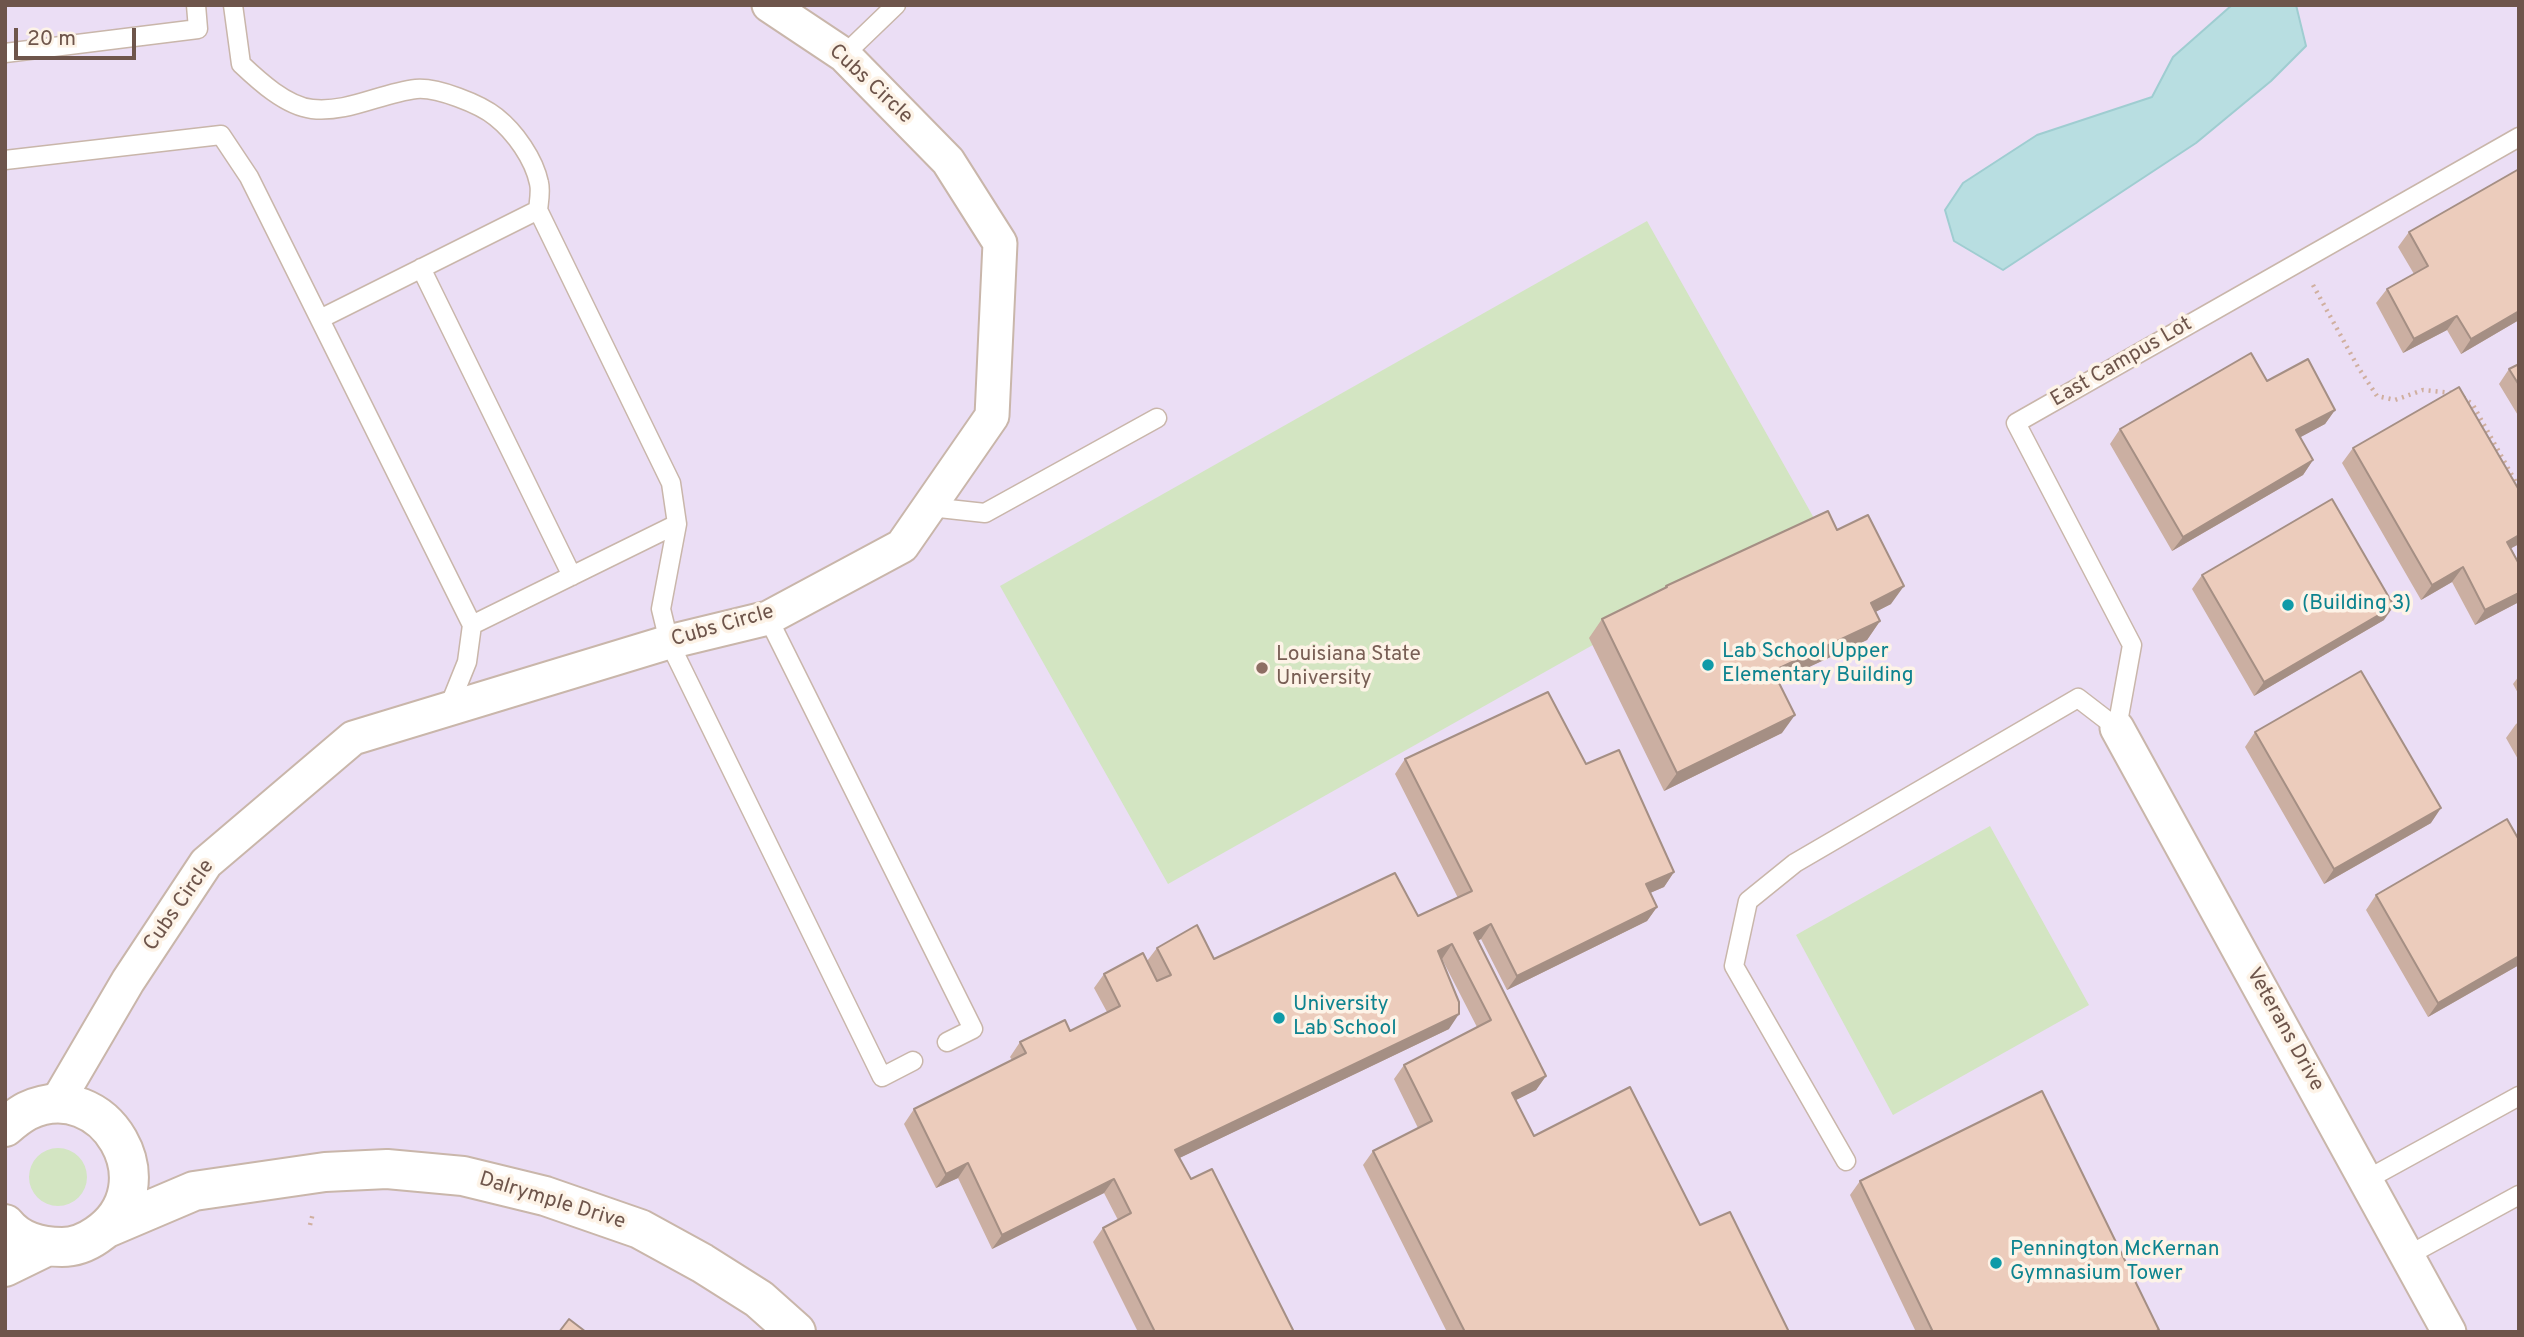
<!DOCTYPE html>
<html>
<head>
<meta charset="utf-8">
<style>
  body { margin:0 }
  #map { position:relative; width:2524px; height:1337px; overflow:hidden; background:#f9eee1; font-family:Overpass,sans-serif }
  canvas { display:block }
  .frame { position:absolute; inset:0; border:7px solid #6e554b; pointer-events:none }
  .scale { position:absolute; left:14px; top:28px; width:122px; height:32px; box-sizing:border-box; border:4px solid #6e554b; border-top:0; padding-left:9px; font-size:21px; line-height:24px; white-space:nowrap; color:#6e554b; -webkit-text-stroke:5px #fdf3e7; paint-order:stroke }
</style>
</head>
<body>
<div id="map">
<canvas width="2524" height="1337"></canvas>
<div class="frame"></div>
<div class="scale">20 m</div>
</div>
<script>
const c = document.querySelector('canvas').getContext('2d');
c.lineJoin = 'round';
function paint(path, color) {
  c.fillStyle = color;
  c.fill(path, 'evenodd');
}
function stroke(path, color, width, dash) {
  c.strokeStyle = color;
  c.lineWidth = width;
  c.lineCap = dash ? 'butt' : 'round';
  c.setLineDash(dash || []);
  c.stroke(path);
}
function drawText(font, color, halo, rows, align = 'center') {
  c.font = font + ' Overpass,sans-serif';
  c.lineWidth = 7;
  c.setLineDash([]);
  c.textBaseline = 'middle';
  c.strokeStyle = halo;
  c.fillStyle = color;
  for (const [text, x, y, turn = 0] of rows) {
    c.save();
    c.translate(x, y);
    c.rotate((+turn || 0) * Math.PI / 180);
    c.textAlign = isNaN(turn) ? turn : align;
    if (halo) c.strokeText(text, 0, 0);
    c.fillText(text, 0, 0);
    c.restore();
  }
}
paint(new Path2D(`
  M5 5H2519V1332H5Z`), '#ebdef5');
paint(new Path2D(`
  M1647 221 1815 520 1168 884 1000 586Z
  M1990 826 2089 1005 1893 1115 1796 935Z
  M29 1177a29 29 0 1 1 58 0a29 29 0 1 1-58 0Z`), '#d3e5c2');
const water = new Path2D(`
  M2232 5H2296L2306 46 2271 81 2196 143 2003 270 1954 241 1945 210 1963 183 2037 135 2152 97 2173 57Z`);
paint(water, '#b8dee1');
stroke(water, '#9fcdd1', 2);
const service = new Path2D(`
  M233 5 241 64C259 81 286 106 312 109 348 113 381 93 416 89 437 87 480 104 496 117 515 132 534 159 539 183 541 191 539 201 538 210L671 483 677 524 661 609 669 642 882 1077 913 1061
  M5 53 198 29 196 5
  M844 55 896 5
  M5 160 221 135 249 177 472 625 467 662 448 709
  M421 268 572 576
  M320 319 538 210
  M930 507 985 513 1157 418
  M768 618 973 1029 947 1042
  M472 625 677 524
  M1846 1161 1734 966 1748 901 1795 863 2078 698 2117 728 2132 645 2016 423 2519 137
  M2366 1180 2519 1096
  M2407 1256 2519 1195`);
const minor = new Path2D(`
  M2117 728 2449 1332
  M56 1104 128 981 206 863 353 738 669 642 768 618 902 546 992 416 1000 243 948 161 844 55 769 5`);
const tertiary = new Path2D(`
  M5 1127C12 1121 19 1115 27 1111 105 1074 170 1186 97 1235 87 1242 75 1247 62 1247 41 1247 19 1242 5 1224
  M107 1228 194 1191 325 1172 387 1169 463 1176 545 1196 640 1229 702 1263 759 1299 796 1332
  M5 1267 46 1247`);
stroke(service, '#c9b6aa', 21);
stroke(minor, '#c9b6aa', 37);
stroke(tertiary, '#c9b6aa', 42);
stroke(new Path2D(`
  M2313 285 2358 367 2377 396 2395 400 2423 390 2452 393
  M2463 397 2473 405 2519 488
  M310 1225 313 1213`), '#d0af9f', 4.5, [2, 5]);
stroke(service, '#fff', 18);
stroke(minor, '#fff', 33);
stroke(tertiary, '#fff', 38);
paint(new Path2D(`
  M2519 169V320L2461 354 2447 330 2403 353 2376 303 2387 289 2414 274 2398 247 2409 232Z
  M2519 364V417L2499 384 2509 369Z
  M2267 381 2335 410 2325 424 2300 437 2313 460 2303 475 2172 551 2110 444 2120 429Z
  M2353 448 2519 490V544L2511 548 2519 564V602L2475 625 2452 582 2421 600 2342 463Z
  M1837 530 1891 604 1875 612 1880 621 1867 640 1778 681 1782 733 1664 791 1589 638 1602 619 1664 589 1666 586Z
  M2202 575 2384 620 2254 696 2192 589Z
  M2519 676V695L2513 684Z
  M2519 722V761L2506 738 2516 724Z
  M2255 732 2431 823 2324 884 2245 747Z
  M1405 759 1586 764 1674 872 1664 887 1650 893 1657 907 1647 921 1507 990 1481 939 1478 941 1546 1076 1536 1090 1516 1100 1534 1136 1700 1225 1789 1332H1447L1363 1165 1373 1151 1418 1128 1394 1079 1404 1065 1477 1027 1442 959 1449 1029 1179 1158 1191 1179 1294 1332H1138L1093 1242 1103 1228 1118 1220 1104 1193 992 1249 958 1178 936 1188 904 1124 914 1109 1012 1060 1010 1057 1020 1042 1070 1031 1107 1012 1094 988 1104 974 1147 961 1157 948 1214 959 1418 916 1458 898 1395 774Z
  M2519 840V965L2428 1017 2366 910 2376 895Z
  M1860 1181 2157 1332H1916L1850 1195Z`), '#cbafa2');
paint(new Path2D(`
  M2519 311V320L2461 354 2471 339Z
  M2457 316 2447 330 2403 353 2414 339Z
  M2335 410 2325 424 2286 445 2296 430Z
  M2313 460 2303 475 2172 551 2183 537Z
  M2519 535V544L2497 556 2507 542Z
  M2463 567 2452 582 2421 600 2432 585Z
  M1904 586 1891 604 1858 621 1871 603Z
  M2519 593V602L2475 625 2485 610Z
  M2394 606 2384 620 2254 696 2264 682Z
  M1880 621 1867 640 1760 690 1773 671Z
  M1795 715 1782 733 1664 791 1677 773Z
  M2441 808 2431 823 2324 884 2334 869Z
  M1674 872 1664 887 1636 899 1646 884Z
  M1657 907 1647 921 1507 990 1517 976Z
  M1491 924 1481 939 1464 948 1474 933Z
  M1452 944 1442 959 1428 966 1438 951Z
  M2519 956V965L2428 1017 2438 1003Z
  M1459 1014 1449 1029 1165 1165 1175 1150Z
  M1546 1076 1536 1090 1502 1107 1512 1093Z
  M968 1163 958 1178 936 1188 946 1174Z
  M1114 1179 1104 1193 992 1249 1002 1235Z`), '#a58f84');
const building = new Path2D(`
  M2519 169V311L2471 339 2457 316 2414 339 2387 289 2428 266 2409 232Z
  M2251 353 2267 381 2308 359 2335 410 2296 430 2313 460 2183 537 2120 429Z
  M2519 364V385L2509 369Z
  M2459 387 2519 490V535L2507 542 2519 564V593L2485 610 2463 567 2432 585 2353 448Z
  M2332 499 2394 606 2264 682 2202 575Z
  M1828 511 1837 530 1868 515 1904 586 1871 603 1880 621 1773 671 1795 715 1677 773 1602 619 1667 587 1666 586Z
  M2361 671 2441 808 2334 869 2255 732Z
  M1548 692 1586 764 1619 750 1674 872 1646 884 1657 907 1517 976 1491 924 1474 933 1546 1076 1512 1093 1534 1136 1630 1087 1700 1225 1730 1212 1789 1332H1465L1373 1151 1432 1121 1404 1065 1491 1020 1452 944 1438 951 1459 1002V1014L1175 1150 1191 1179 1212 1169 1294 1332H1155L1103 1228 1131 1213 1114 1179 1002 1235 968 1163 946 1174 914 1109 1026 1053 1020 1042 1065 1020 1070 1031 1120 1006 1104 974 1143 953 1157 981 1171 975 1157 948 1197 925 1214 959 1395 873 1418 916 1472 891 1405 759Z
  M2507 819 2519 840V956L2438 1003 2376 895Z
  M2042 1091 2159 1330 2154 1332H1933L1860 1181Z
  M569 1319 586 1332H559Z`);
paint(building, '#ecccbc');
stroke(building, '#a58f84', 2);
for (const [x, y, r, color] of [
  [2288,605,7,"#0f9aa8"],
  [1708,665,7,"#0f9aa8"],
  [1262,668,7,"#8d6e63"],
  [1279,1018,7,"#0f9aa8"],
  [1996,1263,7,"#0f9aa8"]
]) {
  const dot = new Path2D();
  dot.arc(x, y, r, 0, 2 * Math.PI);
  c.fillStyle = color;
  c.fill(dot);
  stroke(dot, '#fdf3e7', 2.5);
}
drawText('21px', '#6e554b', '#fdf3e7', [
  ["Cubs Circle",870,85,43],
  ["East Campus Lot",2122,363,-30],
  ["Cubs Circle",723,627,-16],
  ["Cubs Circle",180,906,-55],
  ["Veterans Drive",2284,1030,61],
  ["Dalrymple Drive",552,1202,17]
]);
drawText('21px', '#0d838f', '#fdf3e7', [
  ["(Building 3)",2302,605],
  ["Lab School Upper",1722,653],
  ["Elementary Building",1722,677],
  ["University",1293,1006],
  ["Lab School",1293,1030],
  ["Pennington McKernan",2010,1251],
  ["Gymnasium Tower",2010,1275]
], 'left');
drawText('21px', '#785e54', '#fdf3e7', [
  ["Louisiana State",1276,656],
  ["University",1276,680]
], 'left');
</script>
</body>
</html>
